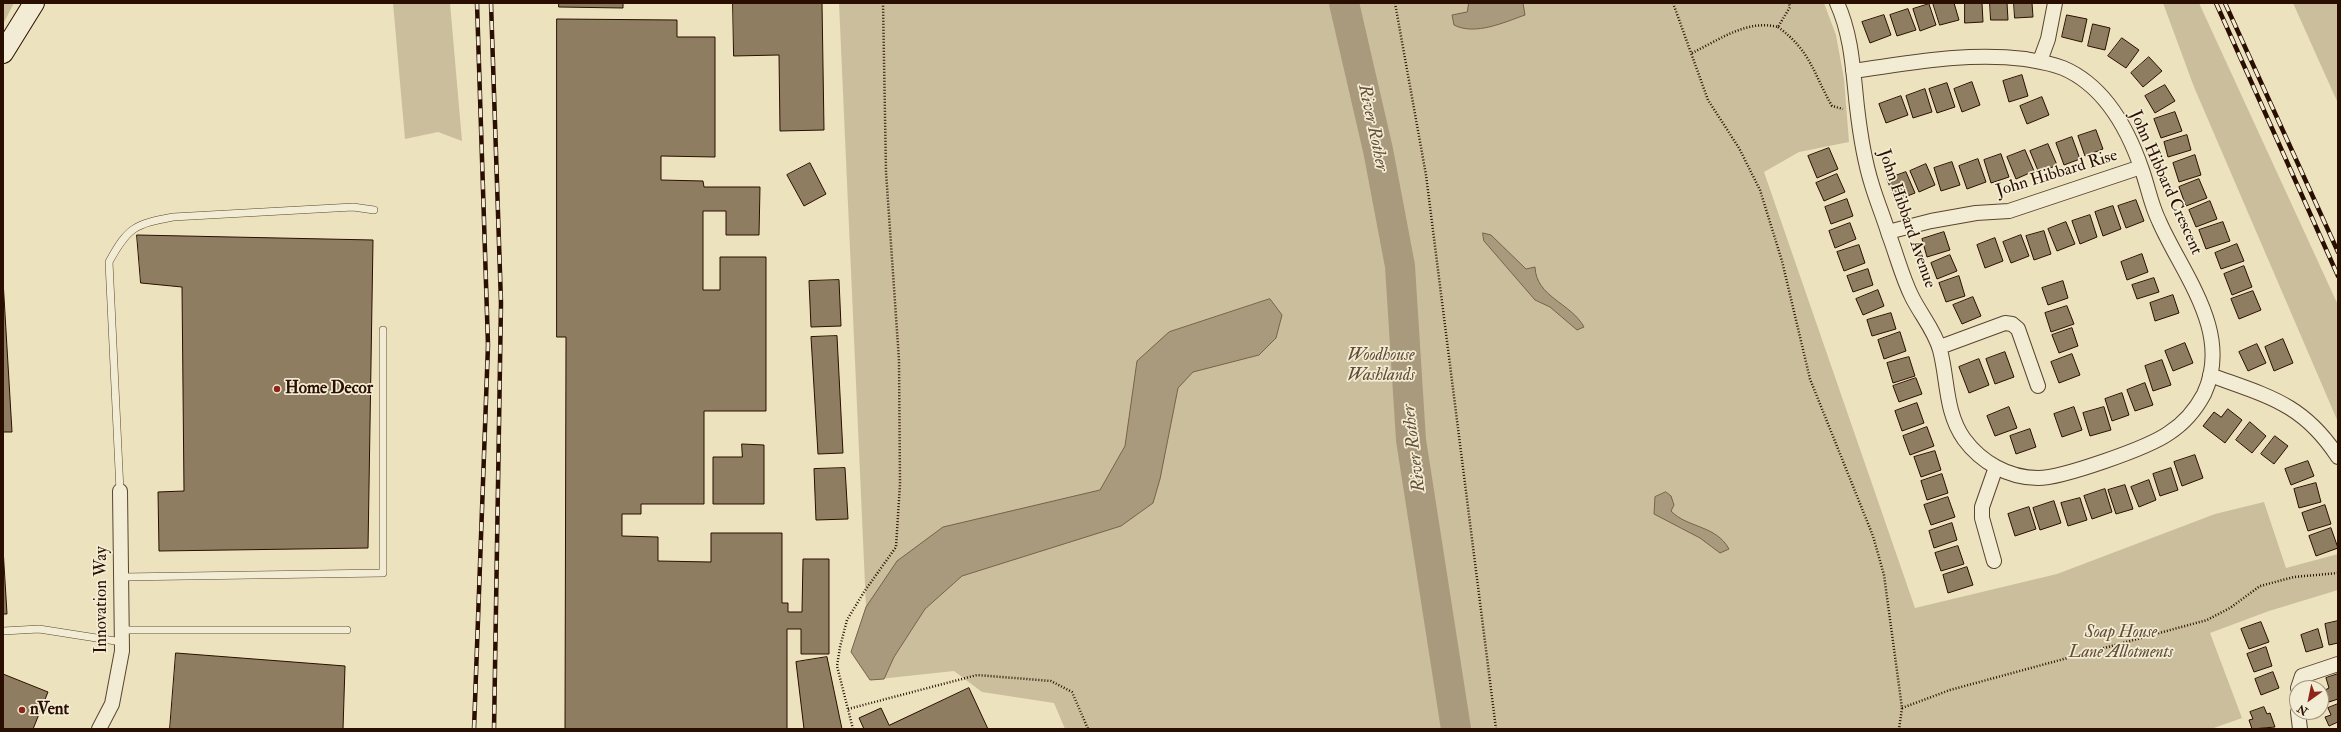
<!DOCTYPE html>
<html>
<head>
<meta charset="utf-8">
<style>
  body { margin:0 }
  #map { position:relative; width:2341px; height:732px; overflow:hidden; background:#ece2bd; font-family:"IM FELL Double Pica",serif }
  canvas { display:block }
  .frame { position:absolute; inset:0; border:4px solid #2a0f00; pointer-events:none }
  .north { position:absolute; left:2289px; top:680px; width:40px; height:40px; box-sizing:border-box; background:#f3ecd4; border:1px solid #a3947f; border-radius:50%; rotate:213deg; font-size:11px; font-weight:700; line-height:16px; text-align:center; color:#2a0f00 }
  .north::after { content:''; display:block; margin:auto; width:14px; height:18px; background:#8f2418; clip-path:polygon(50% 0,100% 100%,50% 72%,0 100%) }
</style>
</head>
<body>
<div id="map">
<canvas width="2341" height="732"></canvas>
<div class="frame"></div>
<div class="north">N</div>
</div>
<script>
const c = document.querySelector('canvas').getContext('2d');
c.lineJoin = 'round';
function paint(path, color) {
  c.fillStyle = color;
  c.fill(path, 'evenodd');
}
function stroke(path, color, width, dash) {
  c.strokeStyle = color;
  c.lineWidth = width;
  c.lineCap = dash ? 'butt' : 'round';
  c.setLineDash(dash || []);
  c.stroke(path);
}
function drawText(font, color, halo, rows, align = 'center') {
  c.font = font + ' "IM FELL Double Pica",serif';
  c.lineWidth = 3.5;
  c.setLineDash([]);
  c.textBaseline = 'middle';
  c.strokeStyle = halo;
  c.fillStyle = color;
  for (const [text, x, y, turn = 0] of rows) {
    c.save();
    c.translate(x, y);
    c.rotate((+turn || 0) * Math.PI / 180);
    c.textAlign = isNaN(turn) ? turn : align;
    if (halo) c.strokeText(text, 0, 0);
    c.fillText(text, 0, 0);
    c.restore();
  }
}
paint(new Path2D(`
  M3 3H14L3 24Z
  M393 3H450L462 141 438 132 405 139Z
  M839 3H1824L1836 35 1844 79 1849 142 1799 152 1764 172 1915 608 2057 574 2215 514 2264 502 2286 568 2338 554V590L2269 611 2210 633 2242 718 2211 729H1065L1054 703 982 692 954 671 870 680 851 652 866 607Z
  M2163 3H2199L2338 305V422L2194 87Z
  M2293 3H2338V103L2332 90Z`), '#cbbe9d');
const water = new Path2D(`
  M1469 3H1523L1525 15C1505 22 1475 36 1454 25L1452 15 1467 12Z
  M1483 233 1491 235 1526 269 1535 267C1536 297 1571 303 1584 327L1577 330 1550 307 1535 300 1484 241Z
  M1270 299 1282 315 1276 338 1259 355 1193 372 1178 388 1160 479 1153 503 1121 526 962 576 925 609 894 657 884 679 870 680 851 652 866 607 897 561 943 527 1100 490 1125 446 1137 361 1169 332Z
  M1666 492 1671 496 1674 505 1671 511C1687 528 1716 525 1729 549L1720 553 1700 538 1654 514 1655 497Z`);
paint(water, '#aa9a7d');
stroke(water, '#77624b', 1);
stroke(new Path2D(`
  M1344 3 1378 150 1400 266 1411 440 1456 729`), '#aa9a7d', 30);
const building = new Path2D(`
  M559 3H623V8L559 7Z
  M733 3H822L824 130 780 131 779 55 734 56Z
  M1933 3H1954L1959 20 1940 25Z
  M1965 3H1982L1983 22 1965 23Z
  M1990 3H2007L2008 20H1991Z
  M2014 3H2032L2033 17 2015 18Z
  M1929 4 1936 25 1920 31 1913 9Z
  M1908 9 1916 30 1897 36 1890 15Z
  M1884 15 1891 35 1870 43 1862 22Z
  M2067 15 2087 19 2082 42 2062 37Z
  M557 19 677 20V37H715V157L661 156V180L703 181 704 187H760L759 235H726V211H703V290H720V257H766V411H704V504H641V514H622V536L658 537V561L711 562V533H782V603H788V612H802L803 559H829V654H801V629H787V729H565L566 337H557Z
  M2093 24 2110 28 2105 50 2088 46Z
  M2122 38 2139 50 2126 68 2108 56Z
  M2149 57 2162 71 2143 87 2131 73Z
  M2022 75 2028 96 2009 102 2003 81Z
  M1972 82 1980 105 1962 112 1954 89Z
  M1947 83 1955 107 1937 113 1929 89Z
  M2165 85 2175 101 2155 113 2145 96Z
  M1925 89 1932 112 1913 118 1906 96Z
  M1901 96 1908 115 1886 123 1879 104Z
  M2042 97 2049 115 2027 124 2020 106Z
  M2175 112 2182 131 2161 138 2154 119Z
  M2096 130 2103 149 2085 156 2078 136Z
  M2187 135 2191 150 2168 157 2164 142Z
  M2072 137 2080 159 2064 165 2056 143Z
  M2048 144 2057 165 2039 173 2030 151Z
  M1829 148 1838 169 1817 178 1808 156Z
  M2025 150 2034 171 2016 179 2007 157Z
  M2001 154 2009 177 1991 183 1984 160Z
  M2195 155 2201 175 2179 182 2173 163Z
  M1978 159 1986 182 1967 189 1959 166Z
  M1952 162 1960 185 1941 191 1934 168Z
  M810 163 826 194 804 206 787 175Z
  M1926 164 1935 185 1919 192 1910 171Z
  M1906 172 1915 193 1895 201 1887 179Z
  M1837 174 1845 192 1824 201 1816 183Z
  M2199 179 2207 198 2186 206 2179 187Z
  M1847 199 1853 216 1831 224 1825 207Z
  M2136 200 2144 221 2126 228 2118 206Z
  M2210 201 2217 219 2196 227 2189 210Z
  M2113 206 2121 229 2103 236 2095 212Z
  M2090 215 2097 237 2080 244 2072 221Z
  M2066 222 2075 244 2057 251 2048 229Z
  M2223 222 2230 241 2206 249 2199 230Z
  M1850 223 1856 239 1835 248 1829 231Z
  M2044 231 2051 254 2034 260 2026 236Z
  M1944 232 1950 250 1927 257 1922 239Z
  M137 235 373 240 368 548 159 551 158 492 184 491 182 287 141 283Z
  M2021 235 2029 256 2011 263 2003 242Z
  M1995 238 2003 261 1985 268 1977 245Z
  M2237 244 2244 261 2221 269 2215 253Z
  M1859 245 1865 263 1844 271 1837 252Z
  M2142 254 2148 272 2127 280 2121 262Z
  M1950 255 1957 271 1937 279 1931 263Z
  M2244 266 2252 287 2232 295 2224 274Z
  M1868 269 1873 285 1853 292 1847 276Z
  M1959 276 1965 296 1946 302 1939 283Z
  M2154 278 2159 292 2137 299 2132 285Z
  M3 280 12 432H3Z
  M839 280 841 326 811 327 809 281Z
  M2063 281 2068 298 2048 305 2042 288Z
  M1878 290 1884 306 1863 315 1856 299Z
  M2253 291 2261 310 2239 319 2231 299Z
  M2173 295 2179 313 2155 321 2150 303Z
  M1973 297 1981 316 1962 324 1953 305Z
  M2067 306 2074 324 2051 332 2045 313Z
  M1891 313 1896 329 1872 336 1867 320Z
  M2072 328 2078 346 2059 353 2052 335Z
  M1900 332 1906 351 1884 359 1878 340Z
  M837 336 843 453 818 454 811 337Z
  M2283 339 2293 363 2274 371 2265 347Z
  M2185 343 2193 363 2173 371 2165 351Z
  M2257 344 2266 363 2248 371 2239 352Z
  M2005 352 2014 377 1995 384 1986 359Z
  M2072 354 2080 375 2059 383 2051 362Z
  M1909 357 1915 376 1893 383 1887 363Z
  M1979 359 1989 385 1969 393 1959 367Z
  M2162 360 2171 385 2153 391 2145 366Z
  M1916 378 1922 394 1899 402 1893 386Z
  M2145 383 2153 405 2135 411 2127 390Z
  M2122 393 2129 415 2112 421 2105 399Z
  M1917 403 1924 423 1902 431 1895 411Z
  M2009 407 2017 428 1995 436 1987 416Z
  M2074 407 2082 430 2062 437 2054 414Z
  M2104 407 2111 430 2090 436 2083 413Z
  M2228 409 2242 420 2225 443 2203 426 2214 412 2221 417Z
  M2250 422 2266 436 2252 453 2236 440Z
  M1927 427 1934 446 1910 455 1903 436Z
  M2030 429 2036 447 2016 454 2010 436Z
  M2275 436 2288 446 2274 464 2261 454Z
  M742 444 764 445V504H713V457H742Z
  M1935 451 1941 470 1921 477 1914 457Z
  M2195 455 2203 478 2182 486 2174 462Z
  M2308 461 2314 476 2291 485 2285 469Z
  M845 468 848 519 816 520 814 469Z
  M2171 468 2178 490 2160 496 2153 474Z
  M1942 474 1948 493 1927 500 1921 481Z
  M2149 480 2156 500 2139 507 2131 487Z
  M2316 483 2321 502 2299 508 2294 489Z
  M2125 485 2133 509 2116 514 2108 490Z
  M2105 489 2112 512 2092 519 2084 496Z
  M1948 497 1955 517 1931 525 1924 505Z
  M2080 498 2087 520 2068 526 2061 503Z
  M2054 501 2061 523 2040 530 2033 508Z
  M2325 505 2331 524 2308 531 2302 513Z
  M2029 507 2036 529 2015 536 2008 514Z
  M1952 523 1957 540 1934 548 1929 531Z
  M2331 528 2338 548 2316 556 2309 536Z
  M1958 546 1964 564 1941 571 1935 553Z
  M3 548 7 614H3Z
  M1967 567 1973 585 1948 593 1943 575Z
  M2338 621V643L2329 645 2325 624Z
  M2261 622 2269 642 2249 649 2241 629Z
  M2318 629 2323 647 2306 652 2301 635Z
  M2266 647 2272 666 2254 672 2247 654Z
  M176 653 345 666 343 729H170Z
  M827 657 842 729H804L796 662Z
  M2273 672 2279 688 2261 695 2255 679Z
  M3 674 48 692 33 729H3Z
  M2338 674V699L2329 702 2325 690 2329 688 2326 678Z
  M969 688 988 729H864L859 718 881 708 889 725Z
  M2338 704V722L2329 726 2325 717 2331 715 2328 708Z
  M2264 707 2267 714 2270 713 2275 727 2252 729 2249 720 2253 719 2250 712Z`);
paint(building, '#8f7d62');
stroke(building, '#2a0f00', 1);
const service = new Path2D(`
  M120 491 109 262C128 227 135 224 173 217L353 207 374 210
  M122 577 383 573V330
  M122 630H347
  M3 631 39 629 122 642`);
const minor = new Path2D(`
  M1837 3C1852 36 1853 71 1857 107 1860 133 1864 160 1872 185 1877 202 1884 218 1889 235 1897 256 1902 277 1912 297 1921 315 1935 331 1940 350 1948 380 1945 412 1964 439 1981 462 2008 478 2038 478 2062 478 2148 448 2169 433 2183 424 2196 409 2204 394 2233 332 2182 274 2159 221 2151 205 2148 187 2142 170 2128 129 2105 86 2063 68 2051 63 2037 61 2025 59 1965 52 1912 63 1853 71
  M2040 61 2048 39 2055 3
  M1888 232 1931 221 1976 213 2009 211 2141 167
  M1940 347 2005 323 2012 324 2018 329 2038 386
  M2210 375C2267 396 2303 403 2338 457
  M1994 561 1982 518V507L1996 467
  M2298 688 2302 676 2338 664
  M2298 712 2300 729
  M99 729 112 704 122 651 120 491`);
const secondary = new Path2D(`
  M3 53 34 3`);
stroke(service, '#5a442f', 8);
stroke(minor, '#5a442f', 16);
stroke(secondary, '#2a0f00', 22);
stroke(new Path2D(`
  M1395 3 1426 175 1496 729
  M1673 3 1708 100 1739 148 1760 190 1782 261 1810 379 1873 536 1884 575 1902 708 1899 729
  M1778 27C1811 51 1813 73 1832 106L1843 109
  M1692 53C1719 40 1747 19 1778 27L1790 7 1789 3
  M1902 708 1950 690 2207 620 2230 608 2260 586 2294 577 2338 573
  M848 709 977 675 1051 681 1072 692 1088 729
  M853 729 837 666 840 647 847 620 864 592 896 547 900 484 899 360 886 172 883 3`), '#2a0f00', 2.5, [1, 2]);
stroke(service, '#f3ecd4', 7);
stroke(minor, '#f3ecd4', 14);
stroke(secondary, '#f3ecd4', 20);
const rail = new Path2D(`
  M491 3 501 303 494 729
  M2216 3 2338 276
  M2225 3 2338 252
  M474 729 488 345 477 3`);
stroke(rail, '#2a0f00', 4.5);
stroke(rail, '#f3ecd4', 3, [9]);
for (const [x, y, r, color] of [
  [277,389,4,"#8f2418"],
  [22,710,4,"#8f2418"]
]) {
  const dot = new Path2D();
  dot.arc(x, y, r, 0, 2 * Math.PI);
  c.fillStyle = color;
  c.fill(dot);
  stroke(dot, '#f3ecd4', 1.5);
}
drawText('17px', '#2a0f00', '#f3ecd4', [
  ["John Hibbard Rise",2057,174,-17],
  ["John Hibbard Crescent",2165,183,66],
  ["John Hibbard Avenue",1906,219,71],
  ["Innovation Way",102,600,-90]
]);
drawText('italic 17px', '#624c37', '#f3ecd4', [
  ["Woodhouse",1381,356],
  ["Washlands",1381,376],
  ["Soap House",2121,633],
  ["Lane Allotments",2121,653]
]);
drawText('bold 17px', '#2a0f00', '#f3ecd4', [
  ["Home Decor",285,389],
  ["nVent",30,710]
], 'left');
drawText('italic 18px', '#644e38', '#f3ecd4', [
  ["River Rother",1372,128,78],
  ["River Rother",1415,448,-97]
]);
</script>
</body>
</html>
